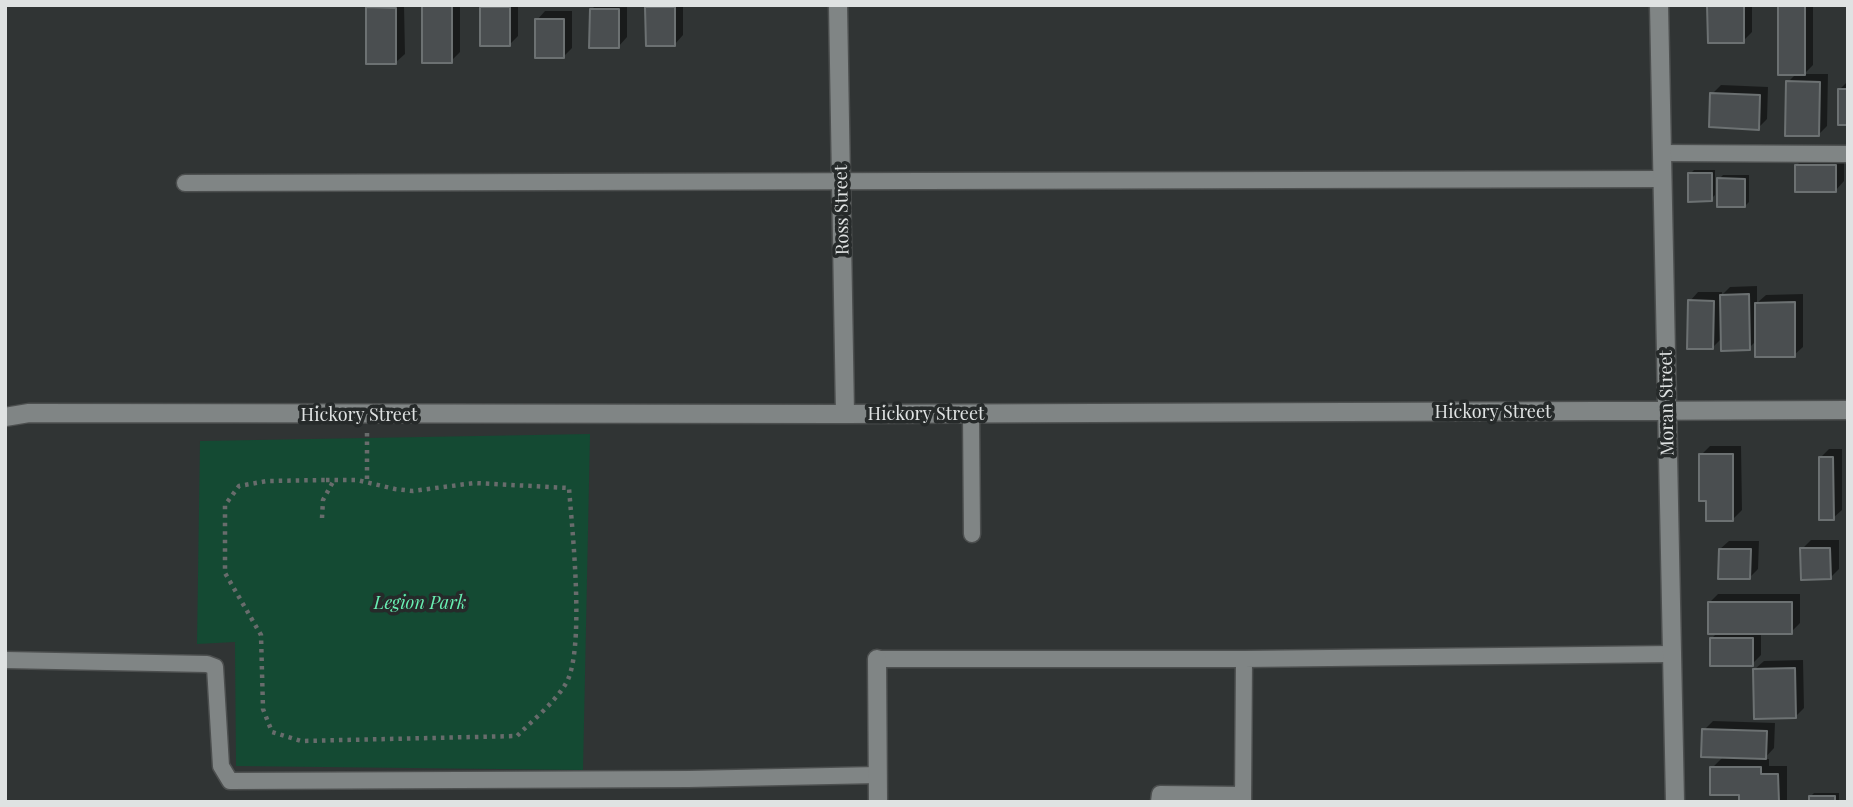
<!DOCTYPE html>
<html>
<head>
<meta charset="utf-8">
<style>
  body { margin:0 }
  #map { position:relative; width:1853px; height:807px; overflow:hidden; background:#303434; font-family:"Playfair Display",serif }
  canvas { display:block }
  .frame { position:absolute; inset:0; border:7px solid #dfe2e2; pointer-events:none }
</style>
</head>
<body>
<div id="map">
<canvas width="1853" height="807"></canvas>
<div class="frame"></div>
</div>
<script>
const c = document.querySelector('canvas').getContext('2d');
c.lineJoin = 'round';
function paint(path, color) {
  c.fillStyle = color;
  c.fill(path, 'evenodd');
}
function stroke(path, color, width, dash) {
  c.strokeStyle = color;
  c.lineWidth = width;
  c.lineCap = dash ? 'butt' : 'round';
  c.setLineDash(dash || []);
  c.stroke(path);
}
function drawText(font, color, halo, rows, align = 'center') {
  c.font = font + ' "Playfair Display",serif';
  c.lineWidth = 7;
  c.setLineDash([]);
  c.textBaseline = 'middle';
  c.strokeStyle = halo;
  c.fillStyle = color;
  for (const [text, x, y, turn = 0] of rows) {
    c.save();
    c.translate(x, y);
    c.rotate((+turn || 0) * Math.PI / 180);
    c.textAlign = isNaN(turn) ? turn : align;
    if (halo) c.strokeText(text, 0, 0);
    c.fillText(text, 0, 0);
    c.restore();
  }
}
paint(new Path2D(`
  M590 434 583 770 236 766 235 642 197 644 200 441Z`), '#144a33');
paint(new Path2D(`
  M371 5H404L405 54 396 62 368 8Z
  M426 5H460V52L451 61 424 7Z
  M485 5H518V36L509 45 482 8Z
  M596 5H627V37L619 46 591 10Z
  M649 5H683V35L675 44 647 7Z
  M1709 5H1752V32L1743 41Z
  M1780 5H1813V65L1804 74H1828L1827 126 1818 135 1788 82 1796 74Z
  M545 11H572V48L563 57 537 20Z
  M1848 81V123L1839 90Z
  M1721 85 1768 87 1767 119 1758 128 1712 94Z
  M1806 156H1844V181L1836 190 1797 165Z
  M1694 170H1715V195L1711 199 1690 174Z
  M1723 175H1749V202L1745 206 1719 179Z
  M1757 286V303L1766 295 1803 294V347L1794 355 1757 340 1749 348 1722 338 1713 347 1690 301 1698 292H1722V295L1730 287Z
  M1710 446H1741L1742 510 1733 519 1707 500 1701 455Z
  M1829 449H1842V510L1833 518 1820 458Z
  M1811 540H1839V569L1831 577 1802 549Z
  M1729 541H1759L1758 569 1749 578 1720 549Z
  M1718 594H1800V623L1791 632H1761V655L1752 664 1711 639 1718 632 1709 603Z
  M1803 660 1804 708 1795 717 1755 669 1764 661Z
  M1713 721 1775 723 1774 748 1764 759H1769V766H1787V802H1741V793L1712 768 1724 756 1704 730Z
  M1814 793H1839V802H1810V797Z`), '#0007');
const building = new Path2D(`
  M1707 5H1744V43H1708Z
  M1778 5H1805V75H1778Z
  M422 6H452V63H422Z
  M366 7 396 8V64H366Z
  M480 7H510V46H480Z
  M645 7H675V46H646Z
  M590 9H619V48H589Z
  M535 19H564V58H535Z
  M1786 81 1820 82 1819 136H1785Z
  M1838 89H1848V125H1838Z
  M1710 93 1760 95 1759 130 1709 127Z
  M1795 165H1836V192H1795Z
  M1688 173H1712V201L1688 202Z
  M1717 178 1745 179V207H1717Z
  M1749 294 1750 350 1721 351 1720 295Z
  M1688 300 1714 301 1713 349H1687Z
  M1795 302V357H1755V303Z
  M1699 454H1733V521H1706V501H1699Z
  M1819 457H1833L1834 520H1819Z
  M1800 548H1830L1831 579 1801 580Z
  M1719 549H1751L1750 579H1718Z
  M1708 602H1792V634H1708Z
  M1710 638H1753V666H1710Z
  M1795 668 1796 718 1754 719 1753 669Z
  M1702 729 1767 731 1766 759 1701 757Z
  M1710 767H1761V774H1778L1779 802H1739V795H1710Z
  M1809 796H1835V802H1809Z`);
paint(building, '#4a4e50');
stroke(building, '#6c7172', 2);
const service = new Path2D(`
  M1662 153 1848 154
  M185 183 1663 179
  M971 414 972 534
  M877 659H1244L1672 654
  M5 660 207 664 215 667 221 766 230 781 688 779 878 775
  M1159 802 1160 794 1243 795
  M1243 802 1244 659`);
const minor = new Path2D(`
  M838 5 845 414
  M1659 5 1675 802
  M5 417 29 413 845 414 1848 410
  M877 659 878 802`);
stroke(service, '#4c4f4f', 19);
stroke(minor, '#4c4f4f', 21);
stroke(new Path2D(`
  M367 433V483
  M326 480H357L395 489 413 491 474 483 569 488C572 529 586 654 565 685 553 704 533 720 517 736L301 741 272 732 263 709 261 635 225 573V505L239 486 267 481Z
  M322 518 323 500 334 480`), '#686c6c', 4.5, [3.5, 5]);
stroke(service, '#808585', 16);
stroke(minor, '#808585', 18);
drawText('18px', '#dfe2e2', '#262a2a', [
  ["Ross Street",842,210,-91],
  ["Moran Street",1667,403,-91],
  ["Hickory Street",1493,412],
  ["Hickory Street",926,414],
  ["Hickory Street",359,415]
]);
drawText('italic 18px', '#68eeb2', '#262a2a', [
  ["Legion Park",420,603]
]);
</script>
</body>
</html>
